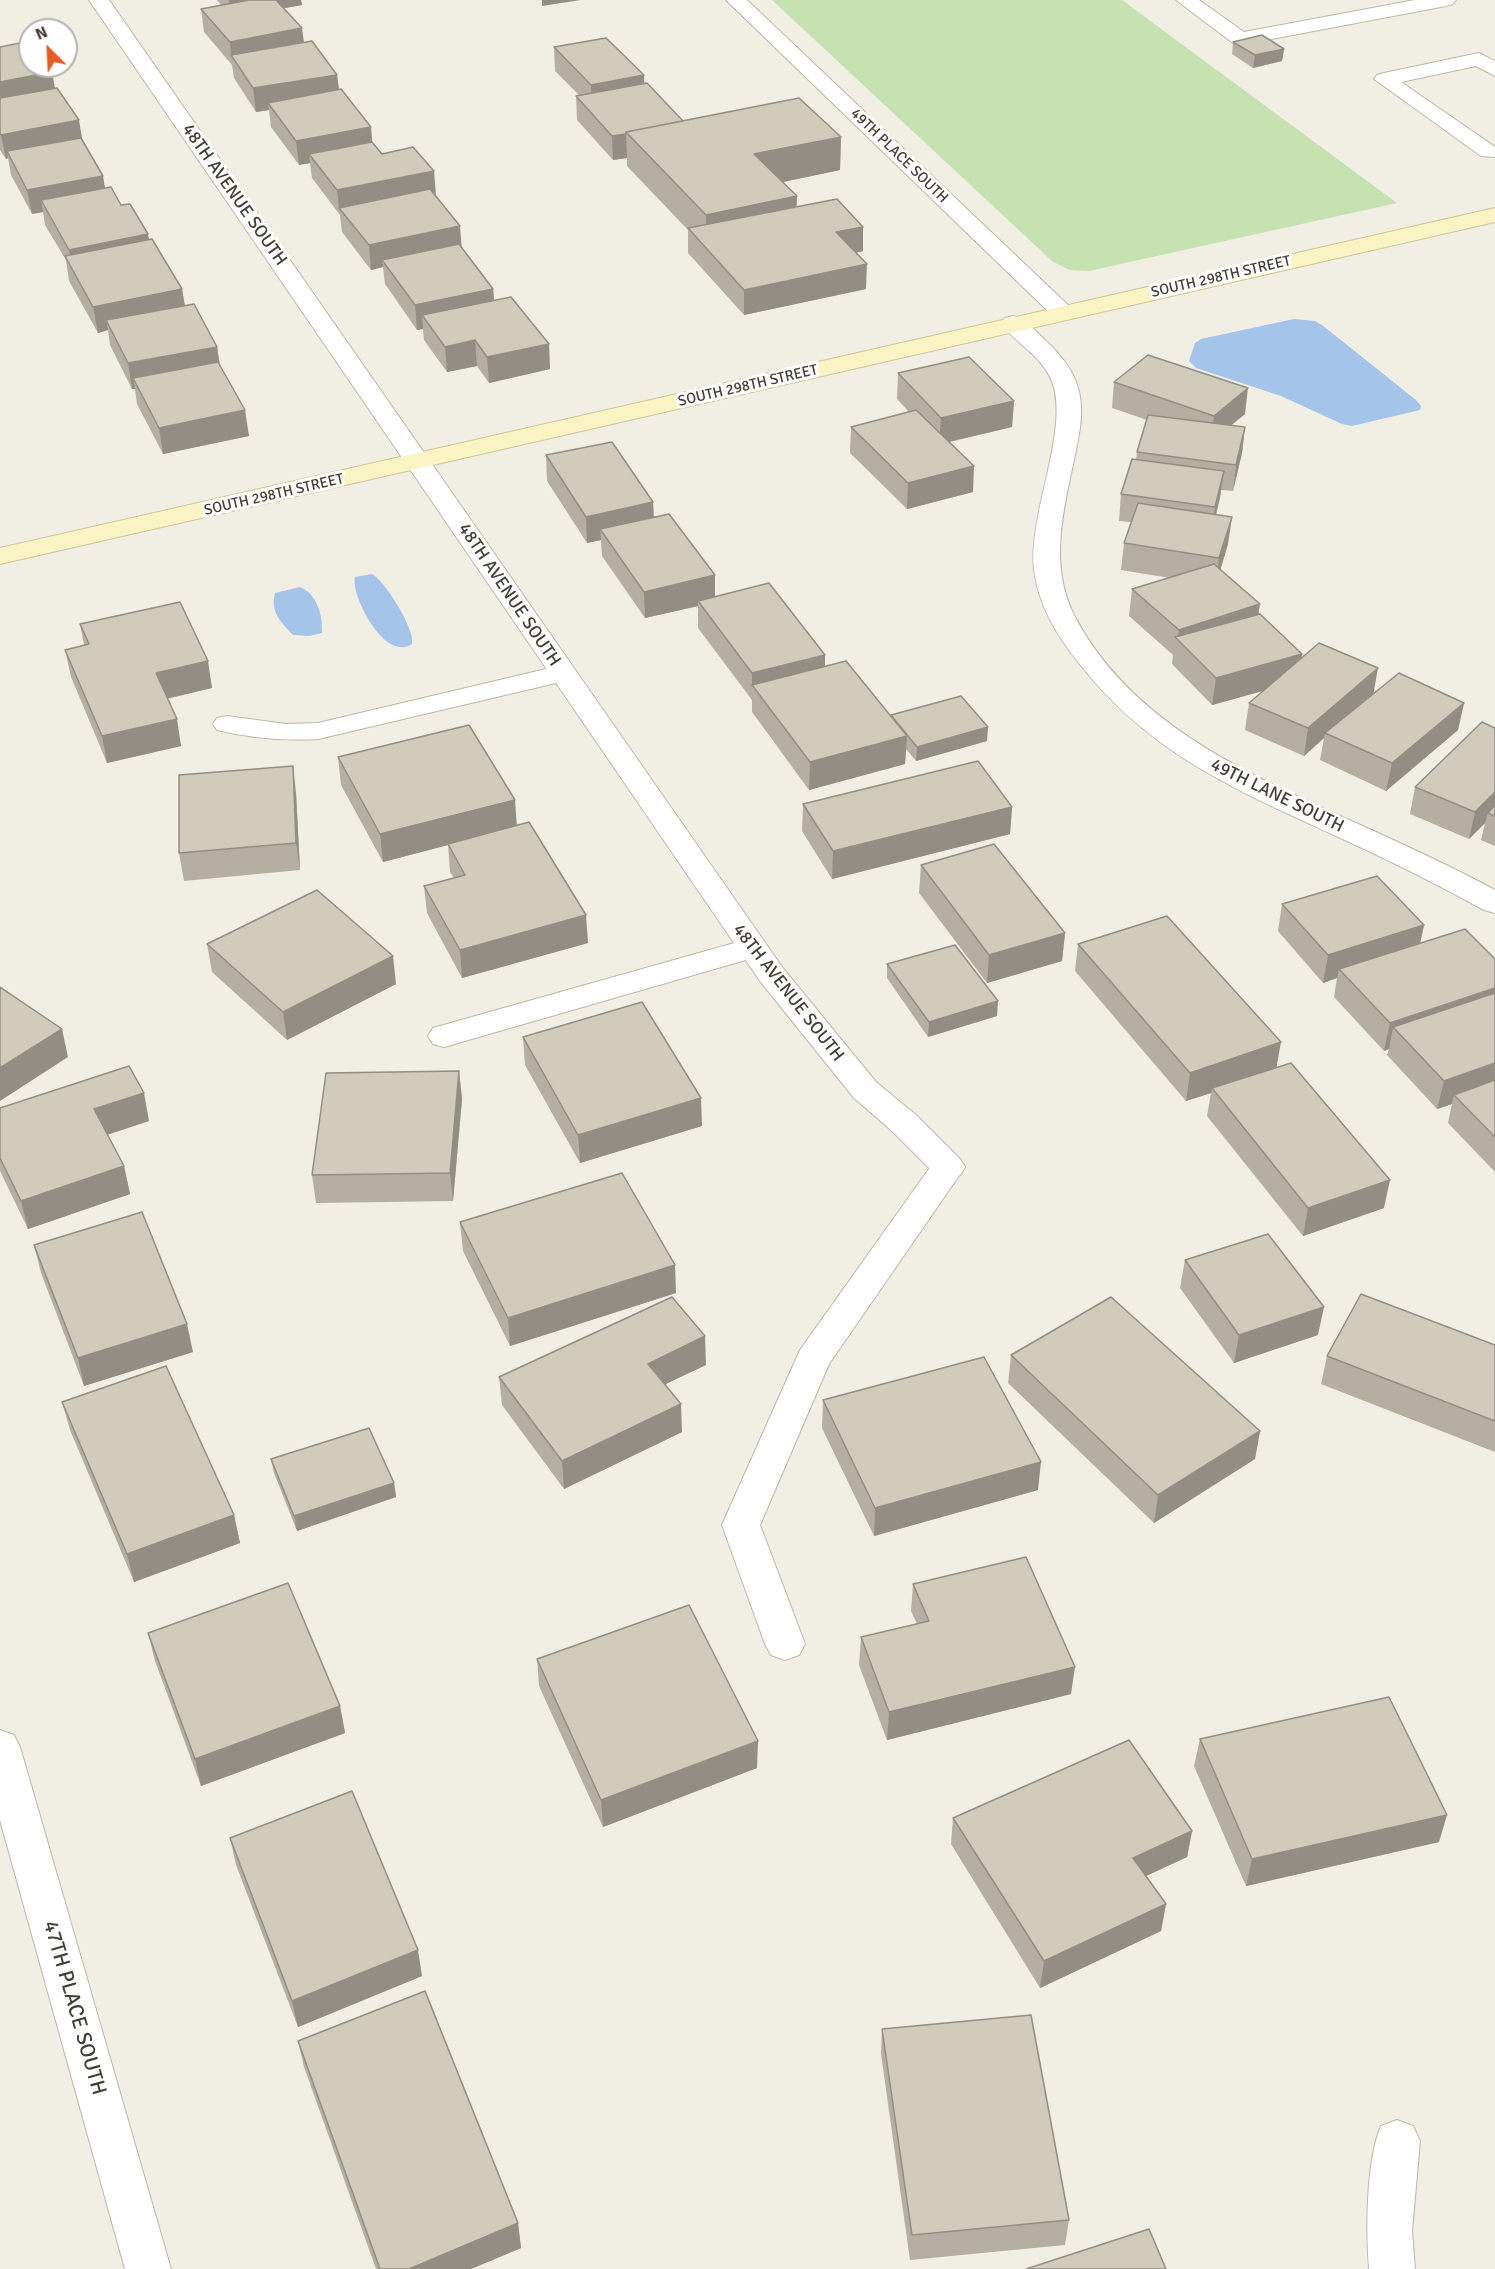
<!DOCTYPE html>
<html>
<head>
<meta charset="utf-8">
<style>
  body { margin:0 }
  #map { position:relative; width:1495px; height:2269px; overflow:hidden; background:#f1efe4; font-family:Signika,sans-serif }
  canvas { display:block }
  .north { position:absolute; left:18px; top:18px; width:60px; height:60px; box-sizing:border-box; background:#fff; border:2px solid #b3b2ae; border-radius:50%; rotate:336deg; font-size:16px; font-weight:700; line-height:24px; text-align:center; color:#423f35 }
  .north::after { content:''; display:block; margin:auto; width:21px; height:27px; background:#e95a23; clip-path:polygon(50% 0,100% 100%,50% 72%,0 100%) }
</style>
</head>
<body>
<div id="map">
<canvas width="1495" height="2269"></canvas>
<div class="north">N</div>
</div>
<script>
const c = document.querySelector('canvas').getContext('2d');
c.lineJoin = 'round';
function paint(path, color) {
  c.fillStyle = color;
  c.fill(path, 'evenodd');
}
function stroke(path, color, width, dash) {
  c.strokeStyle = color;
  c.lineWidth = width;
  c.lineCap = dash ? 'butt' : 'round';
  c.setLineDash(dash || []);
  c.stroke(path);
}
function drawText(font, color, halo, rows, align = 'center') {
  c.font = font + ' Signika,sans-serif';
  c.lineWidth = 6;
  c.setLineDash([]);
  c.textBaseline = 'middle';
  c.strokeStyle = halo;
  c.fillStyle = color;
  for (const [text, x, y, turn = 0] of rows) {
    c.save();
    c.translate(x, y);
    c.rotate((+turn || 0) * Math.PI / 180);
    c.textAlign = isNaN(turn) ? turn : align;
    if (halo) c.strokeText(text, 0, 0);
    c.fillText(text, 0, 0);
    c.restore();
  }
}
paint(new Path2D(`
  M772 0H1122L1397 203 1089 271 1069 270 1052 261Z`), '#c5e2b0');
paint(new Path2D(`
  M1294 319 1315 321 1322 325 1416 400 1421 406 1420 410 1352 426 1342 424 1281 396 1196 368 1189 361 1195 343 1201 339Z
  M372 574C385 581 415 629 412 644 384 663 350 593 355 577Z
  M300 587C317 594 323 615 322 633L309 636 293 635C281 622 270 612 275 593Z`), '#a4c4ea');
const lane = new Path2D(`
  M1176 0H1199L1244 32 1415 0H1456L1453 4 1446 6 1240 45 1233 43Z
  M1479 53 1495 61V76L1476 66 1401 82 1495 147V157L1481 156 1374 79 1377 75 1384 73Z
  M563 665 573 667 577 673 573 679 318 739C284 741 250 738 217 730L213 724 217 718 227 716 286 724 318 723Z
  M752 938 763 941 767 948 763 955 444 1047 433 1044 428 1036 433 1028Z
  M948 1155 960 1159 965 1167 829 1364 760 1525 805 1644 799 1655 785 1660 771 1655 765 1644 722 1525 800 1350 936 1159Z`);
const street = new Path2D(`
  M89 0H109L782 967 876 1082 916 1115 960 1159 965 1167 960 1175 948 1179 936 1175 892 1131 854 1098 760 981Z
  M726 0H747L1070 307 1074 312 1070 317 1062 319 1054 317Z
  M1013 316C1026 319 1035 331 1045 340 1059 353 1073 369 1078 388 1085 411 1079 436 1074 460 1063 511 1049 565 1074 615 1131 725 1250 775 1356 823 1403 844 1450 866 1495 890V913L1484 910C1435 883 1385 858 1334 835 1232 788 1149 753 1078 662 1056 634 1038 604 1034 569 1028 511 1073 424 1050 377 1039 354 1015 343 1001 323L1005 318Z
  M0 1730 14 1735 20 1747 171 2269H125L0 1820Z
  M1397 2120 1413 2126 1420 2141 1412 2231 1415 2269H1369C1366 2230 1366 2161 1381 2126Z`);
const secondary = new Path2D(`
  M1495 208V222L0 564V548Z`);
stroke(lane, '#bbb7a8', 2);
stroke(street, '#bbb7a8', 2);
stroke(secondary, '#cdc697', 2);
paint(lane, '#fff');
paint(street, '#fff');
paint(secondary, '#faf4c5');
paint(new Path2D(`
  M217 0H301L302 5 284 8 304 42 337 75 339 90 372 142 382 154 434 171 435 196 462 249 493 289 494 300 550 369 489 383 477 366 447 372 424 340 423 329 417 330 385 284 383 267 371 270 342 232 340 215 312 178 310 163 299 165 271 127 269 110 256 112 234 78 232 65 204 32 201 9 221 5Z
  M1233 42 1284 49 1282 61 1253 68 1232 54Z
  M0 47 52 72 55 88 82 140 105 188 121 205 149 239 182 289 185 305 217 347 220 366 249 436 163 454 137 404 135 389H132L110 345 108 330 98 333 69 281 66 260 45 225 43 212 32 214 11 175 8 158 6 159 0 150Z
  M554 47 644 75V83L683 121 841 137 840 170 783 182 797 207 863 227V251L856 253 866 289 744 315 688 253V230L627 166V158L613 160 577 120 576 96 579 95 555 71Z
  M898 373 1014 401 1012 427 950 442 973 492 907 509 850 453 851 427 909 412 897 399Z
  M1114 382 1245 414 1231 425 1245 427 1242 453 1233 491 1221 490 1216 515 1228 544 1220 570 1259 614 1301 658 1373 694 1464 703 1458 730 1386 791 1320 760 1324 738 1304 756 1245 730 1249 703 1263 691 1212 705 1172 664 1173 655 1129 616 1132 589 1170 578 1121 570 1124 543 1131 522 1119 521 1121 494 1136 460 1137 452 1147 420 1112 408Z
  M546 455 653 502 654 518 715 597 825 655V666L891 716 987 741 916 761 906 749 905 764 809 790 752 712V700L698 628V606L645 618 602 556 601 540 587 543 547 481Z
  M80 624 212 688 167 699 181 746 107 763 71 677 65 650 84 645Z
  M1495 728V846L1481 840 1485 823 1469 839 1410 814 1415 787Z
  M338 757 517 826 588 943 462 978 427 913 424 886 454 878 450 872 448 845 383 862 341 785Z
  M296 793 300 870 184 881 179 853Z
  M803 804 1012 807 1010 834 832 879 802 831Z
  M921 865 1065 933 1062 961 987 983 919 893Z
  M1282 904 1424 925 1420 943 1495 959V1172L1448 1123 1452 1104 1437 1109 1387 1055 1389 1049 1384 1051 1334 997 1337 978 1323 983 1278 931Z
  M207 944 396 984 287 1040 212 972Z
  M1078 944 1277 1067 1384 1208 1303 1236 1207 1116 1211 1093 1186 1101 1075 971Z
  M887 964 997 1016 928 1037 887 978Z
  M523 1037 702 1126 580 1163 525 1065Z
  M459 1071 462 1099 453 1201 316 1203 312 1175Z
  M0 1108 149 1121 107 1135 124 1166 130 1194 28 1229 0 1171Z
  M460 1222 676 1293 510 1346 463 1251Z
  M34 1245 193 1352 84 1386 41 1273Z
  M1185 1260 1318 1335 1234 1363 1180 1288Z
  M1495 1345V1452L1321 1384 1327 1356Z
  M1011 1355 1260 1431 1255 1459 1154 1523 1008 1383Z
  M706 1365 665 1384 682 1432 564 1489 502 1405 499 1377Z
  M823 1400 1038 1490 874 1536 822 1428Z
  M62 1402 234 1515 240 1543 134 1582 70 1430Z
  M271 1459 394 1483 396 1497 297 1531 274 1473Z
  M913 1584 1071 1694 887 1740 859 1665 861 1637 917 1624 911 1611Z
  M148 1633 340 1706 345 1733 201 1786 155 1661Z
  M537 1659 757 1768 603 1827 539 1686Z
  M1200 1739 1439 1842 1246 1886 1194 1766Z
  M953 1818 1192 1831 1187 1857 1146 1876 1166 1904 1161 1931 1040 1988 951 1844Z
  M230 1838 422 1976 298 2027 236 1865Z
  M882 2029 1069 2220 1065 2245 910 2260 881 2054Z
  M298 2041 518 2223 521 2248 471 2269H376L304 2067Z`), '#b4afa1');
paint(new Path2D(`
  M229 0H301L302 5 231 18Z
  M542 0H581L542 6Z
  M302 28 305 51 231 55 230 42Z
  M1284 49 1282 61 1253 68 1255 55Z
  M52 72 56 96 0 106V82Z
  M337 75 340 99 268 103 269 110 256 112 253 88Z
  M644 75 645 99 592 109 591 85Z
  M79 120 83 144 7 151 8 158 6 159 1 135Z
  M371 127 373 151 309 154 310 163 299 165 296 141Z
  M626 134 627 158 613 160 612 136Z
  M841 137 840 170 754 188V154Z
  M434 171 436 196 344 214 339 208 337 190Z
  M103 176 107 200H41L43 212 32 214 27 190Z
  M797 196 796 230 706 249V215Z
  M460 226 462 251 382 260 383 267 371 270 369 245Z
  M863 227V251L836 257V232Z
  M148 234 152 259 73 270 69 250Z
  M867 264 866 289 744 315V290Z
  M182 289 186 314 106 320 108 330 98 333 93 307Z
  M493 289 495 314 422 315 423 329 417 330 415 305Z
  M475 340 477 366 447 372 445 347Z
  M549 344 550 369 489 383 487 357Z
  M217 347 221 372 133 378 135 389H132L128 363Z
  M1248 388 1245 414 1211 442 1214 416Z
  M1014 401 1012 427 939 444 941 418Z
  M245 410 249 436 163 454 159 428Z
  M1245 427 1242 453 1233 491 1236 465Z
  M974 466 973 492 907 509 908 483Z
  M1224 471 1220 498 1211 534 1215 507Z
  M653 502 654 529H600L601 540 587 543 586 517Z
  M1232 517 1228 544 1216 585 1219 558Z
  M715 575V602L698 601V606L645 618 644 592Z
  M1260 604 1256 631 1177 639 1179 630Z
  M1302 654 1298 681 1212 705 1216 678Z
  M825 655V682L752 686V673Z
  M208 661 212 688 160 700 156 673Z
  M1378 668 1373 696 1325 733 1324 738 1304 756 1308 728Z
  M1464 703 1458 730 1386 791 1392 763Z
  M177 719 181 746 107 763 102 736Z
  M988 727 987 741 916 761 917 747Z
  M907 736 905 764 809 790 810 762Z
  M293 766 296 793 300 870 296 843Z
  M1495 792V813H1488L1485 823 1469 839 1475 812Z
  M515 800 517 827 383 862 380 834Z
  M1012 807 1010 834 832 879 833 851Z
  M586 915 588 943 462 978 460 950Z
  M1424 925 1418 953 1339 969 1337 978 1323 983 1328 955Z
  M1065 933 1062 961 987 983 989 955Z
  M393 956 396 984 287 1040 283 1012Z
  M1495 988V1013L1393 1027 1389 1049 1384 1051 1390 1023Z
  M998 1001 997 1016 928 1037 929 1022Z
  M62 1029 68 1057 0 1101V1068Z
  M1281 1042 1276 1070 1212 1088 1211 1093 1186 1101 1190 1073Z
  M1495 1063V1089L1454 1095 1452 1104 1437 1109 1444 1081Z
  M459 1071 462 1099 453 1201 450 1173Z
  M144 1093 149 1121 100 1137 94 1109Z
  M701 1098 702 1126 580 1163 578 1135Z
  M124 1166 130 1194 28 1229 21 1201Z
  M1390 1180 1384 1208 1303 1236 1308 1208Z
  M675 1265 676 1293 510 1346 508 1318Z
  M1324 1307 1318 1335 1234 1363 1239 1335Z
  M187 1324 193 1352 84 1386 78 1358Z
  M705 1336 706 1365 649 1392 648 1364Z
  M681 1404 682 1432 564 1489 562 1461Z
  M1260 1431 1255 1459 1154 1523 1158 1495Z
  M1041 1462 1038 1490 874 1536 875 1508Z
  M394 1483 396 1497 297 1531 294 1516Z
  M234 1515 240 1543 134 1582 127 1554Z
  M1075 1667 1071 1694 887 1740 889 1712Z
  M340 1706 345 1733 201 1786 195 1759Z
  M758 1741 757 1768 603 1827 601 1800Z
  M1447 1815 1439 1842 1246 1886 1252 1859Z
  M1192 1831 1187 1857 1129 1884 1133 1858Z
  M1166 1904 1161 1931 1040 1988 1044 1961Z
  M418 1950 422 1976 298 2027 292 2001Z
  M518 2223 521 2248 471 2269H409Z`), '#928e83');
const building = new Path2D(`
  M249 0H276L302 28 230 42 201 9Z
  M1262 35 1284 49 1255 55 1233 42Z
  M606 38 644 75 591 85 554 47Z
  M30 41V66H48L52 72 0 82V47Z
  M312 41 337 75 253 88 231 55Z
  M647 83 683 121 626 132V134L612 136 576 96Z
  M57 88 79 120 1 135 0 133V98Z
  M341 89 371 127 296 141 268 103Z
  M799 98 841 137 754 154 797 196 706 215 626 132Z
  M81 138 103 176 27 190 7 151Z
  M372 142 382 154 413 147 434 171 337 190 309 154Z
  M111 187 121 205 130 204 148 234 69 250 41 200Z
  M430 189 460 226 369 245 339 208Z
  M837 199 863 227 836 232 867 264 744 290 688 228Z
  M152 239 182 289 93 307 65 256Z
  M459 244 493 289 415 305 382 260Z
  M511 297 549 344 487 357 475 340 445 347 422 315Z
  M194 304 217 347 128 363 106 320Z
  M1148 355 1248 388 1214 416 1114 382Z
  M969 357 1014 401 941 418 898 373Z
  M218 362 245 410 159 428 133 378Z
  M916 410 974 466 908 483 851 427Z
  M1148 415 1245 427 1236 465 1137 452Z
  M612 442 653 502 586 517 546 455Z
  M1132 459 1224 471 1215 507 1121 494Z
  M1138 503 1232 517 1219 558 1124 543Z
  M669 514 715 575 644 592 600 529Z
  M1214 564 1260 604 1179 630 1132 589Z
  M769 583 825 655 752 673 698 601Z
  M180 602 208 661 156 673 177 719 102 736 65 650 89 644 80 624Z
  M1260 614 1302 654 1216 678 1175 637Z
  M1319 643 1378 668 1308 728 1249 703Z
  M846 661 907 736 810 762 752 685Z
  M1399 673 1464 703 1392 763 1325 733Z
  M961 696 988 727 917 747 891 715Z
  M1482 722 1495 728V792L1475 812 1415 787Z
  M469 725 515 800 380 834 338 757Z
  M978 761 1012 807 833 851 803 804Z
  M293 766 296 843 179 853V775Z
  M1495 805V816L1488 813Z
  M529 822 586 915 460 950 424 886 465 875 448 844Z
  M994 844 1065 933 989 955 921 865Z
  M1377 876 1424 925 1328 955 1282 904Z
  M317 890 393 956 283 1012 207 944Z
  M1167 916 1281 1042 1190 1073 1078 944Z
  M1465 929 1495 959V988L1390 1023 1339 969Z
  M955 945 998 1001 929 1022 887 964Z
  M0 987 62 1029 0 1068Z
  M1495 993V1063L1444 1081 1393 1027Z
  M642 1002 701 1098 578 1135 523 1037Z
  M1291 1063 1390 1180 1308 1208 1212 1088Z
  M129 1066 144 1093 94 1109 124 1166 21 1201 0 1158V1108Z
  M459 1071 450 1173 312 1175 326 1073Z
  M1495 1080V1137L1454 1095Z
  M622 1173 675 1265 508 1318 460 1222Z
  M142 1212 187 1324 78 1358 34 1245Z
  M1268 1234 1324 1307 1239 1335 1185 1260Z
  M1361 1294 1495 1345V1421L1327 1356Z
  M672 1297 705 1336 648 1364 681 1404 562 1461 499 1377Z
  M1111 1297 1260 1431 1158 1495 1011 1355Z
  M984 1357 1041 1462 875 1508 823 1400Z
  M166 1366 234 1515 127 1554 62 1402Z
  M369 1428 394 1483 294 1516 271 1459Z
  M1026 1557 1075 1667 889 1712 861 1637 929 1621 913 1584Z
  M288 1583 340 1706 195 1759 148 1633Z
  M689 1605 758 1741 601 1800 537 1659Z
  M1389 1697 1447 1815 1252 1859 1200 1739Z
  M1129 1740 1192 1831 1133 1858 1166 1904 1044 1961 953 1818Z
  M352 1791 418 1950 292 2001 230 1838Z
  M425 1991 518 2223 409 2269H380L298 2041Z
  M1031 2015 1069 2220 912 2235 882 2029Z
  M1149 2229 1166 2269H1026Z`);
paint(building, '#d1cbbb');
stroke(building, '#928e83', 1.5);
drawText('15px', '#423f35', '#fff', [
  ["49TH PLACE SOUTH",899,156,44],
  ["SOUTH 298TH STREET",1221,277,-13],
  ["SOUTH 298TH STREET",748,386,-13],
  ["SOUTH 298TH STREET",274,495,-13]
]);
drawText('18px', '#423f35', '#fff', [
  ["48TH AVENUE SOUTH",234,195,55],
  ["48TH AVENUE SOUTH",509,595,56],
  ["49TH LANE SOUTH",1277,796,26],
  ["48TH AVENUE SOUTH",788,993,52]
]);
drawText('21px', '#423f35', '#fff', [
  ["47TH PLACE SOUTH",74,2008,74]
]);
</script>
</body>
</html>
